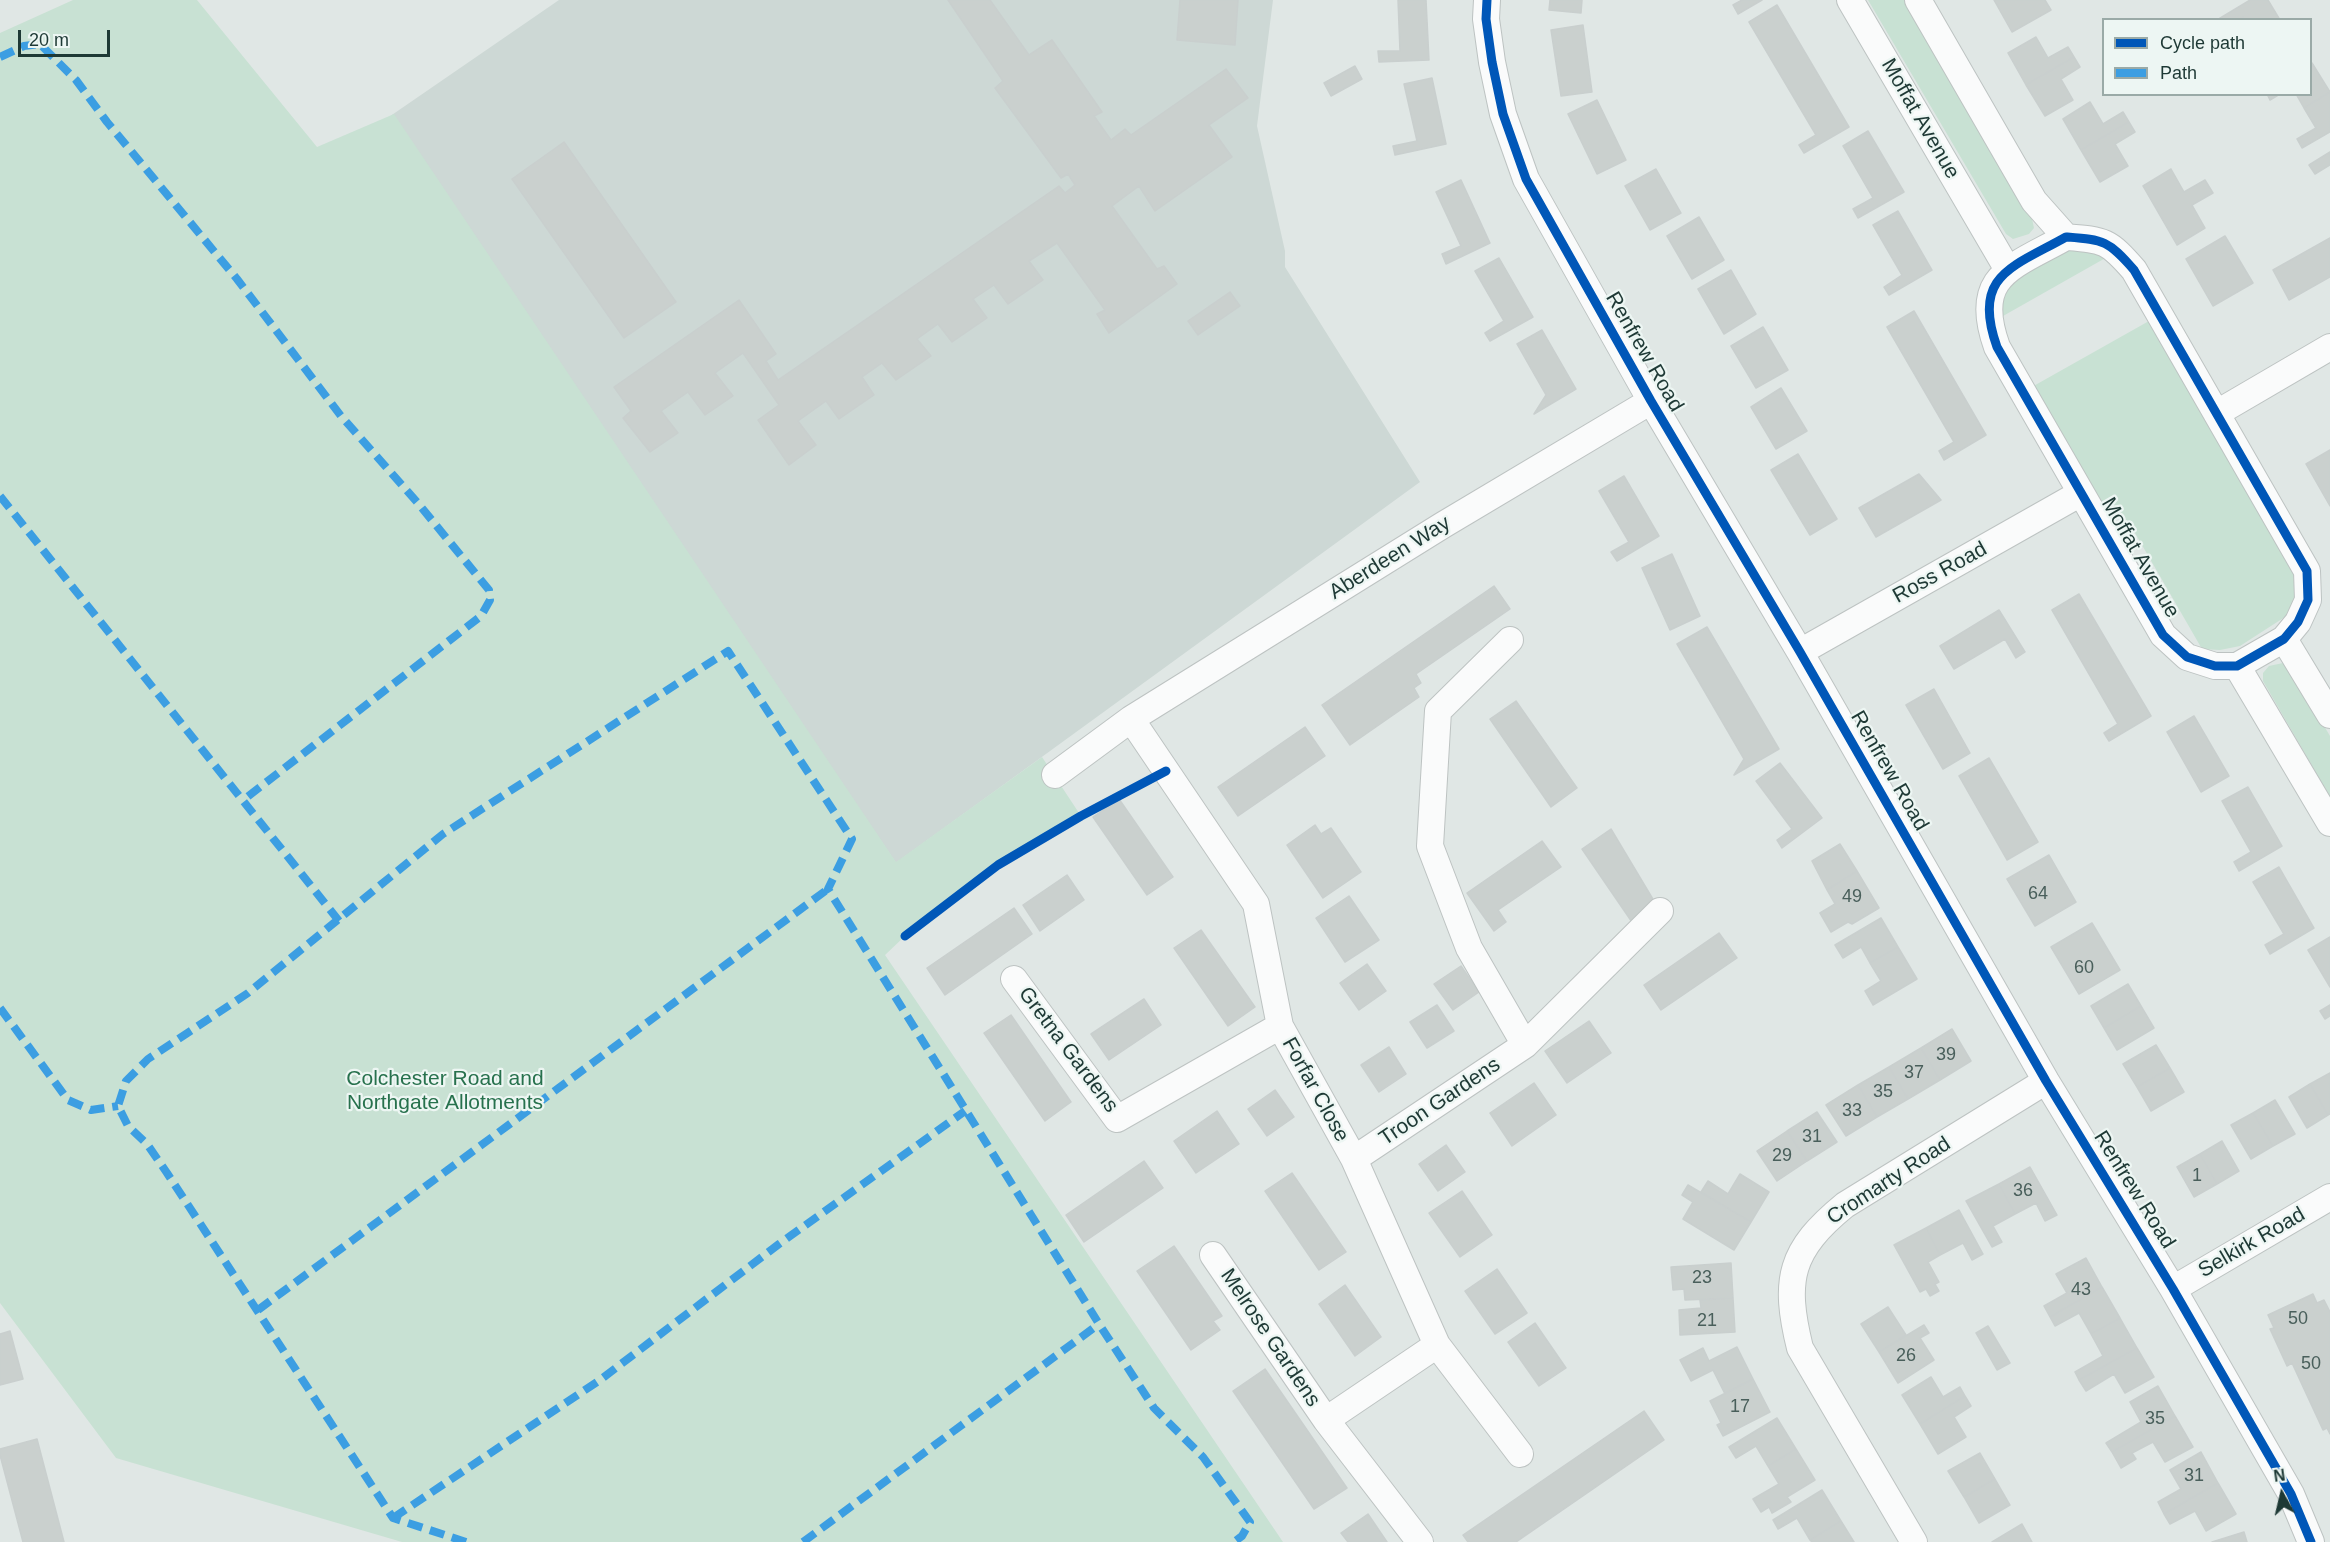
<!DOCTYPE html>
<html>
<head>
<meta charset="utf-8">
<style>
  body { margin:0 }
  #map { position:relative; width:2330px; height:1542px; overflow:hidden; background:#e0e7e5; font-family:Arial,sans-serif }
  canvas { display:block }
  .legend { position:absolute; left:2102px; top:18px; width:210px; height:78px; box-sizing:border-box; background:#edf6f3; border:2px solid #9aaaa7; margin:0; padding:8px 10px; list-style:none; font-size:18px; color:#1e3935 }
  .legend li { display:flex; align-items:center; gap:12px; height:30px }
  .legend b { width:30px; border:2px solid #9aaaa7 }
  .north { position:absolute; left:2252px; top:1464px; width:60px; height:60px; -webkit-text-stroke:4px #edf6f3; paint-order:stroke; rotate:352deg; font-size:16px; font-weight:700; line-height:24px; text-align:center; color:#1e3935 }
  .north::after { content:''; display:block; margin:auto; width:21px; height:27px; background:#1e3935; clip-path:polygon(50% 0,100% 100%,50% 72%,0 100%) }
  .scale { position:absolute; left:18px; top:30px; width:92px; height:27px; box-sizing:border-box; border:3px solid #1e3935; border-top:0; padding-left:8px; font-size:18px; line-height:21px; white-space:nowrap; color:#1e3935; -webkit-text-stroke:4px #edf6f3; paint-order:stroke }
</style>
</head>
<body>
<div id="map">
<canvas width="2330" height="1542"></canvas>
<ul class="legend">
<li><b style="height:8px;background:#0057b8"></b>Cycle path</li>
<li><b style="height:8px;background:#3c9ee2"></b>Path</li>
</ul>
<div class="north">N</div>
<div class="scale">20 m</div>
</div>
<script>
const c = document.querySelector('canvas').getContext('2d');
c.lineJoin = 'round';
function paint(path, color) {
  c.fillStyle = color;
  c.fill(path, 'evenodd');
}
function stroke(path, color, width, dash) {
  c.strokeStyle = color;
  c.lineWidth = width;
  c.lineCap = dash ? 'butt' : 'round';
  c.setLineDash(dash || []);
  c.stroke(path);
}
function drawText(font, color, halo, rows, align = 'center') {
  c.font = font + ' Arial,sans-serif';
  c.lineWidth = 4.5;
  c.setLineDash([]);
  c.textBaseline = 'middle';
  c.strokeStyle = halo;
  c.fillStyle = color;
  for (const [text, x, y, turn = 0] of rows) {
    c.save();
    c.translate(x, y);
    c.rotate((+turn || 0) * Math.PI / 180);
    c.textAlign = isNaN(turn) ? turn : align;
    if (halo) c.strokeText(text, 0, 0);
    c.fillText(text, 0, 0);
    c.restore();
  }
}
paint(new Path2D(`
  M559 0H1273L1257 126 1285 251V267L1420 482 896 863 386 119Z`), '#cdd8d5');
paint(new Path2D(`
  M73 0H197L317 147 394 114 896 862 1042 757 1081 816 998 865 905 936 885 955 1283 1542H402L116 1458 0 1303V33Z
  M1868 0H1904L2032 219 2034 228 2029 234 2013 239 2006 234Z
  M2074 247 2109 256 1996 320 1997 308 2011 281Z
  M2149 321 2296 569 2300 590 2288 615 2240 646 2220 650 2202 649 2131 526 2098 502 2030 388Z
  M2283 663 2288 665 2330 736V797L2263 681V673L2269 666Z`), '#c8e1d3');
const building = new Path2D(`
  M948 0H990L1029 55 1052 40 1102 112 1094 116 1111 140 1125 129 1131 135 1226 69 1248 98 1209 125 1232 157 1155 211 1139 186 1112 206 1157 269 1164 266 1177 284 1109 333 1097 314 1105 310 1057 243 1029 261 1043 280 1008 304 994 285 973 299 987 318 952 342 938 324 917 339 931 356 896 380 882 363 862 377 874 395 839 419 826 401 798 421 816 445 789 465 758 420 779 405 743 353 715 373 733 396 705 415 688 392 661 411 678 433 650 452 623 418 631 411 614 387 739 300 776 354 766 361 778 380 1059 186 1065 193 1075 185 1068 174 1061 178 995 88 1003 81Z
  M1180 0H1238L1235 45 1177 40Z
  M1398 0H1426L1429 60 1379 62 1378 51H1400Z
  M1550 0H1582L1581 13 1549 10Z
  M1742 0H1762L1738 14 1733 5Z
  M1994 0H2045L2051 10 2012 32Z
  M2250 0H2268L2280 20H2245L2243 17 2238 20H2217Z
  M1777 5 1849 127 1804 153 1799 145 1816 135 1749 22Z
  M1583 25 1592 92 1561 96 1551 30Z
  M2036 37 2048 58 2068 47 2074 57 2026 85 2008 53Z
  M2074 57 2080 67 2061 79 2073 100 2045 116 2026 85Z
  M2312 63 2330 92 2304 108 2296 94H2310Z
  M1355 66 1362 79 1331 96 1324 83Z
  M1432 78 1446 144 1395 155 1393 146 1417 141 1404 84Z
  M2330 92V132L2302 148 2297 139 2316 128 2304 108Z
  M2267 94H2280L2270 100Z
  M1597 100 1626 160 1597 174 1568 114Z
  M2090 102 2103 124 2123 112 2129 122 2081 150 2063 119Z
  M2129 122 2135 132 2115 144 2128 166 2100 182 2081 150Z
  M1868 131 1904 192 1858 218 1853 209 1873 198 1843 146Z
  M564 142 676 302 624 338 512 179Z
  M2330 152V165L2315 174 2309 165Z
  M1656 169 1681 213 1650 230 1625 186Z
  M2171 169 2184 192 2205 180 2213 193 2192 205 2205 228 2177 245 2143 186Z
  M1461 180 1490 243 1446 264 1442 254 1461 246 1436 192Z
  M1898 211 1932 270 1889 295 1884 287 1902 275 1873 225Z
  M1699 217 1724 260 1692 279 1667 236Z
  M2225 236 2253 283 2213 306 2186 259Z
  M2330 238V277L2289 300 2273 270Z
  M1499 258 1533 317 1490 341 1485 333 1504 321 1475 271Z
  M1731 270 1756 314 1724 334 1698 289Z
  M1230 292 1240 306 1198 335 1188 321Z
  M1914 311 1986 435 1944 460 1939 451 1954 442 1887 327Z
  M1763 327 1788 370 1756 388 1731 346Z
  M1542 330 1576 389 1534 414 1546 395 1517 344Z
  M1781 388 1807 431 1776 449 1751 407Z
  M2330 450V506L2306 464Z
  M1798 454 1837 519 1810 535 1771 470Z
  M1919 474 1941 500 1876 537 1859 508Z
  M1624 476 1659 536 1617 561 1611 552 1629 542 1599 491Z
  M1672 554 1700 616 1670 630 1642 568Z
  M1494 586 1510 609 1416 674 1421 683 1414 688 1419 697 1350 745 1322 705Z
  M2079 594 2151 716 2109 741 2104 733 2118 724 2052 610Z
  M1999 610 2025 652 2016 658 2005 639 1954 669 1940 646Z
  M1707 627 1779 749 1734 775 1744 759 1677 644Z
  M1934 689 1970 753 1943 769 1906 705Z
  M1516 701 1577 788 1551 807 1490 719Z
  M2194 716 2229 776 2201 792 2167 732Z
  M1305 727 1325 756 1238 816 1218 787Z
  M1989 758 2038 842 2007 860 1959 776Z
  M1780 763 1822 818 1782 848 1777 840 1792 829 1756 781Z
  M2248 787 2282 846 2239 871 2234 862 2251 852 2222 801Z
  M1119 799 1173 877 1147 895 1093 817Z
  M1315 825 1321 834 1331 828 1361 872 1323 898 1287 845Z
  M1611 829 1660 911 1634 925 1582 849Z
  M1542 841 1561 867 1498 910 1506 922 1494 931 1467 893Z
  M1840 844 1857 871 1827 890 1812 861Z
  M2049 855 2076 902 2035 926 2007 879Z
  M2279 867 2314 928 2270 954 2265 945 2284 934 2253 882Z
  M1857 871 1879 908 1852 924 1848 922 1831 932 1820 913 1835 904 1827 890Z
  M1067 875 1084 900 1040 931 1023 905Z
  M1349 896 1379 940 1345 962 1316 918Z
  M1014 908 1032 934 945 995 927 968Z
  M1881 918 1898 947 1870 963 1861 947 1843 958 1835 945Z
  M2092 923 2120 970 2079 994 2051 947Z
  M1201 930 1255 1007 1228 1026 1174 948Z
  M1719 933 1737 958 1661 1010 1644 985Z
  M2330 937V987L2308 950Z
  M1898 947 1917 979 1873 1005 1865 991 1881 981 1870 963Z
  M1367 964 1386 991 1359 1010 1340 983Z
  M1461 966 1479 992 1453 1010 1434 984Z
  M2128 984 2141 1006 2104 1028 2091 1006Z
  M1144 999 1161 1025 1109 1060 1091 1034Z
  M1437 1005 1454 1031 1427 1048 1410 1022Z
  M2330 1005V1016L2325 1019 2320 1011Z
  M2141 1006 2154 1028 2117 1050 2104 1028Z
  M1011 1015 1071 1102 1045 1121 984 1033Z
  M1589 1021 1611 1053 1567 1083 1545 1051Z
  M1952 1029 1971 1061 1940 1080 1921 1048Z
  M2156 1045 2170 1068 2137 1087 2123 1064Z
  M1389 1047 1406 1074 1379 1092 1361 1065Z
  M1921 1048 1940 1080 1908 1099 1889 1067Z
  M1889 1067 1908 1099 1877 1117 1858 1085Z
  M2170 1068 2184 1092 2151 1111 2137 1087Z
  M2330 1073V1114L2328 1115 2310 1084Z
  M1534 1083 1556 1115 1512 1146 1490 1113Z
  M2310 1084 2328 1115 2307 1128 2289 1097Z
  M1858 1085 1877 1117 1846 1136 1826 1105Z
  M1275 1090 1294 1117 1267 1136 1248 1109Z
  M2275 1100 2295 1134 2273 1146 2253 1113Z
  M1217 1111 1239 1144 1196 1173 1174 1141Z
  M1817 1112 1837 1142 1807 1161 1787 1131Z
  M2253 1113 2273 1146 2251 1159 2231 1125Z
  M1787 1131 1807 1161 1777 1181 1757 1151Z
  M2222 1141 2239 1171 2217 1184 2200 1154Z
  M1446 1145 1465 1172 1438 1191 1419 1164Z
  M2200 1154 2217 1184 2194 1197 2177 1167Z
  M1144 1161 1163 1188 1084 1242 1066 1215Z
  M2030 1167 2057 1215 2045 1221 2036 1203 2015 1214 1999 1184Z
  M1292 1173 1346 1252 1319 1270 1265 1191Z
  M1740 1174 1769 1192 1751 1222 1701 1192 1708 1181 1728 1194Z
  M1999 1184 2015 1214 1993 1226 2002 1242 1992 1247 1966 1201Z
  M1688 1185 1751 1222 1734 1250 1683 1219 1693 1202 1682 1195Z
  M1462 1191 1492 1235 1460 1257 1429 1213Z
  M1959 1210 1983 1254 1972 1260 1963 1243 1940 1255 1926 1228Z
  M1926 1228 1940 1255 1928 1262 1939 1282 1935 1284 1939 1291 1930 1296 1926 1289 1920 1292 1894 1245Z
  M1174 1246 1222 1316 1213 1321 1220 1330 1191 1350 1137 1271Z
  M2086 1258 2102 1287 2050 1317 2044 1306 2067 1293 2056 1274Z
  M1731 1263 1733 1298 1685 1300 1684 1289 1673 1290 1671 1267Z
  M1497 1269 1527 1313 1495 1334 1465 1291Z
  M1345 1285 1381 1337 1355 1356 1319 1304Z
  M2102 1287 2120 1318 2091 1334 2079 1313 2055 1326 2050 1317Z
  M2313 1294 2317 1303 2324 1300 2330 1312V1434L2327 1428 2323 1430 2292 1363 2287 1366 2270 1329 2274 1328 2268 1315Z
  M1733 1298 1735 1332 1680 1335 1679 1310 1701 1308 1700 1300Z
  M1888 1307 1906 1335 1879 1352 1861 1324Z
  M2120 1318 2137 1348 2079 1380 2075 1372 2103 1356 2091 1334Z
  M1535 1323 1566 1368 1539 1386 1508 1342Z
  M1924 1325 1929 1333 1920 1338 1934 1360 1898 1383 1879 1352Z
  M1988 1326 2010 1363 1997 1370 1976 1333Z
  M10 1331 23 1379 0 1385V1334Z
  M1737 1347 1753 1379 1725 1394 1713 1370 1691 1381 1680 1360 1703 1348 1709 1361Z
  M2137 1348 2154 1377 2125 1393 2114 1374 2086 1391 2079 1380Z
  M1265 1369 1347 1488 1314 1509 1233 1391Z
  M1931 1377 1943 1397 1960 1387 1965 1396 1920 1424 1902 1395Z
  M1753 1379 1770 1412 1723 1436 1717 1425 1721 1423 1710 1401Z
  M2158 1386 2175 1416 2112 1452 2106 1443 2141 1422 2130 1402Z
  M1965 1396 1971 1406 1954 1417 1966 1437 1938 1454 1920 1424Z
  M1644 1411 1664 1440 1516 1542H1468L1463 1535Z
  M2175 1416 2193 1447 2165 1462 2153 1442 2132 1453 2136 1459 2121 1468 2112 1452Z
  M1777 1418 1796 1449 1768 1466 1756 1446 1736 1458 1729 1447Z
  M37 1439 64 1542H23L0 1455V1449Z
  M1796 1449 1815 1480 1787 1497 1791 1502 1772 1513 1769 1507 1761 1512 1753 1499 1779 1484 1768 1466Z
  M2201 1452 2218 1483 2164 1514 2158 1502 2181 1489 2170 1470Z
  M1980 1453 1995 1479 1964 1497 1948 1471Z
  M1995 1479 2010 1505 1979 1523 1964 1497Z
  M2218 1483 2236 1514 2206 1531 2195 1511 2170 1524 2164 1514Z
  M1822 1490 1841 1521 1810 1540 1797 1518 1778 1529 1773 1520Z
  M1368 1514 1387 1542H1348L1341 1533Z
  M1841 1521 1854 1542H1812L1810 1540Z
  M2022 1524 2032 1542H1992Z
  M2244 1532 2247 1542H2212Z`);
paint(building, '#cad0ce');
stroke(building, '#c9cfce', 1.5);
const minor = new Path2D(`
  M1487 0 1486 19 1492 62 1503 114 1526 179 1651 401 1800 652 2046 1081 2173 1289 2291 1494 2311 1542
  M1850 0 2008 270
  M1918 0 2034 201 2066 237
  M2066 237C2104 240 2108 240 2134 270L2307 571 2308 600 2298 622 2284 639 2237 666H2215L2187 657 2163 635 1997 347C1971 275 2013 267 2066 237Z
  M2217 413 2330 347
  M2284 639 2330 715
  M1510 640 1438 711 1430 846 1469 948 1525 1045
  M1800 652 2081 493
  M2237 666 2330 823
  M1131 719 1256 904 1280 1026 1354 1159 1437 1345 1520 1454
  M1055 775 1131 719 1443 525 1651 401
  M1014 979 1117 1119 1280 1026
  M1354 1159 1525 1045 1660 911
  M1213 1255 1326 1420 1420 1542
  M2173 1289 2330 1197
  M1326 1420 1437 1345
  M1914 1542 1800 1348C1783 1279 1790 1250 1845 1205L2046 1081`);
stroke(minor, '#bdc3c2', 28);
stroke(minor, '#fafbfb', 26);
stroke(new Path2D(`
  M0 57 24 46 40 44 76 80 107 122 237 279 341 416 417 502 489 590 490 600 481 616 242 801
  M0 496 339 921
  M0 1008 68 1100 91 1110 118 1106
  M258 1310 828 889
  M393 1518 600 1380 779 1244 965 1111
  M466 1542 393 1518 167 1173 147 1144 128 1126 118 1106 126 1081 148 1059 248 993 443 834 728 651 852 839 828 889 1099 1324 1154 1408 1203 1457 1250 1522 1242 1536 1234 1542
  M803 1542 1099 1324`), '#3c9ee2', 8, [15, 8]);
stroke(new Path2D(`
  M1487 0 1486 19 1492 62 1503 114 1526 179 1651 401 1800 652 2046 1081 2173 1289 2291 1494 2311 1542
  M2066 237C2104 240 2108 240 2134 270L2307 571 2308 600 2298 622 2284 639 2237 666H2215L2187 657 2163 635 1997 347C1971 275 2013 267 2066 237Z
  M905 936 998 865 1081 816 1166 771`), '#0057b8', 9);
drawText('18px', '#495f5b', null, [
  ["64",2038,894],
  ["49",1852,897],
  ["60",2084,968],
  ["39",1946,1055],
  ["37",1914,1073],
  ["35",1883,1092],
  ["33",1852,1111],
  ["31",1812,1137],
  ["29",1782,1156],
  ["1",2197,1176],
  ["36",2023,1191],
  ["23",1702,1278],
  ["43",2081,1290],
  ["50",2298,1319],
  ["21",1707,1321],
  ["26",1906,1356],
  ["50",2311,1364],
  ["17",1740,1407],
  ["35",2155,1419],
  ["31",2194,1476]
]);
drawText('21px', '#1e3935', '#edf6f3', [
  ["Moffat Avenue",1920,119,60],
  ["Renfrew Road",1644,352,60],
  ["Aberdeen Way",1390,558,-32],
  ["Moffat Avenue",2140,558,60],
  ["Ross Road",1940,573,-29],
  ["Renfrew Road",1889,771,60],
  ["Gretna Gardens",1068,1050,53],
  ["Forfar Close",1315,1090,61],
  ["Troon Gardens",1440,1102,-34],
  ["Cromarty Road",1889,1181,-33],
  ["Renfrew Road",2134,1190,58],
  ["Selkirk Road",2252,1243,-30],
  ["Melrose Gardens",1270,1338,56]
]);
drawText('21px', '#27714d', '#edf6f3', [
  ["Colchester Road and",445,1079],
  ["Northgate Allotments",445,1103]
]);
</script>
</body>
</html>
